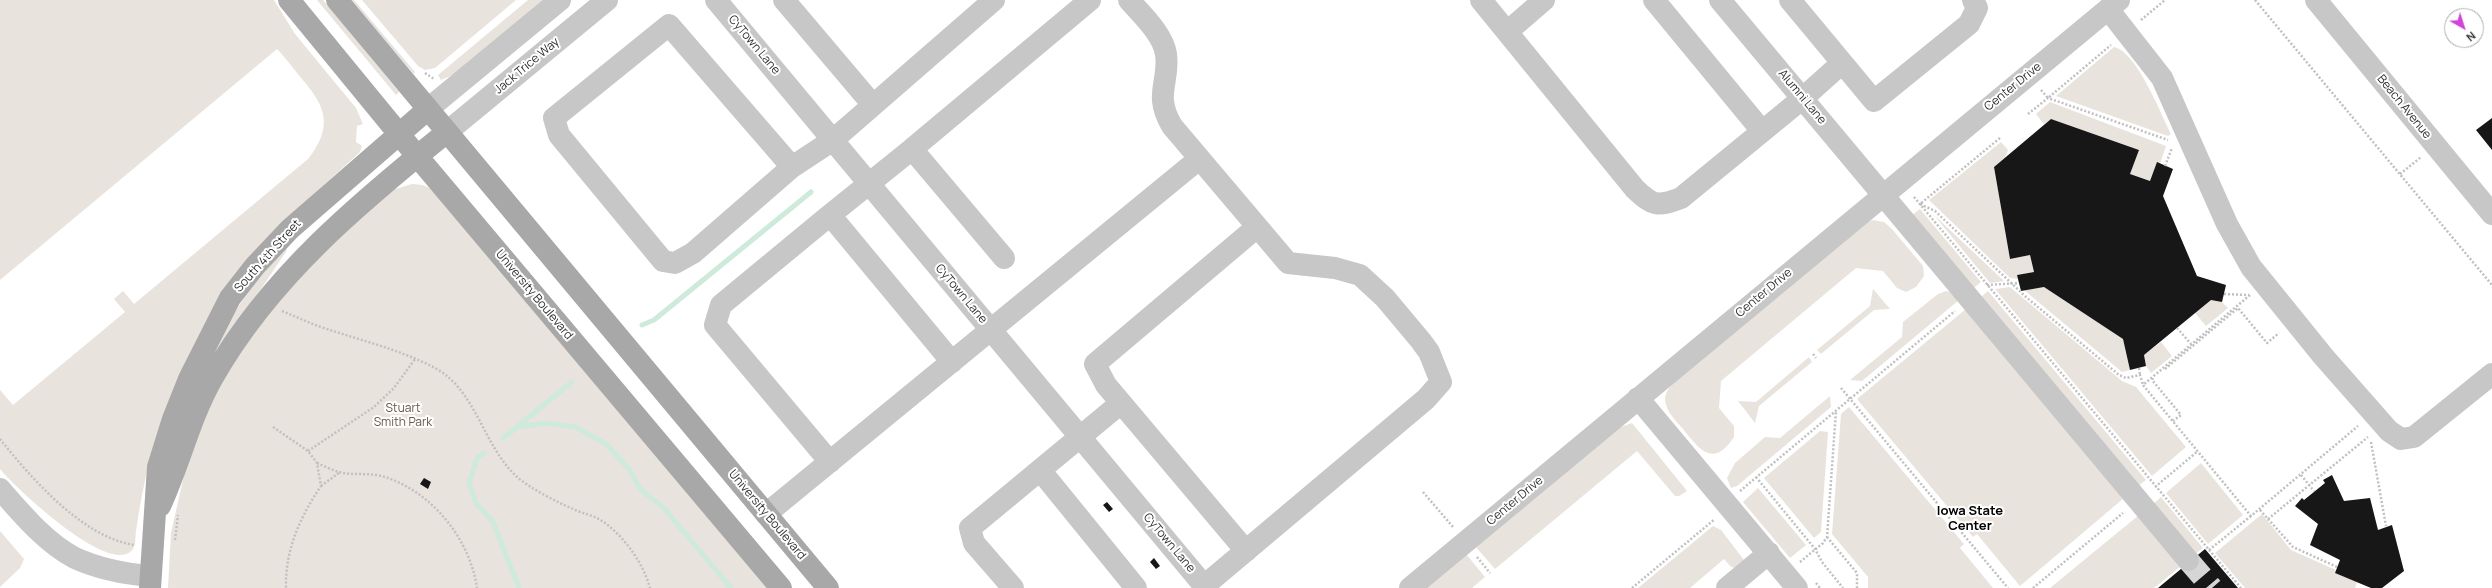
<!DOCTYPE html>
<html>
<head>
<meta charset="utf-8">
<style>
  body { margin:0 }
  #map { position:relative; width:2492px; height:588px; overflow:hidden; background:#fff; font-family:Manrope,sans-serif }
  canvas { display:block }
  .north { position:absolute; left:2444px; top:8px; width:40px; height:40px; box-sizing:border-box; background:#fff; border:1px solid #acacac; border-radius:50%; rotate:141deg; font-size:11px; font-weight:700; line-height:16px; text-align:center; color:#303030 }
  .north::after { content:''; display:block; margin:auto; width:14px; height:18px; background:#d144d6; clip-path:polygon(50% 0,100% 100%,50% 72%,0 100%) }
</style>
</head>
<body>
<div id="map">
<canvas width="2492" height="588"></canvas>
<div class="north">N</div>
</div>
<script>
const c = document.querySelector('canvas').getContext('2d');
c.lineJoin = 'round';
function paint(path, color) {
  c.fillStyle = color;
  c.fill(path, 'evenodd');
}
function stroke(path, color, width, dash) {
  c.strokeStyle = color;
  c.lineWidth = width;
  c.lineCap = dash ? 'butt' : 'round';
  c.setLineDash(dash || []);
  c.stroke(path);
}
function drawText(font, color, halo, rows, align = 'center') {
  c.font = font + ' Manrope,sans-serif';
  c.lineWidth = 4;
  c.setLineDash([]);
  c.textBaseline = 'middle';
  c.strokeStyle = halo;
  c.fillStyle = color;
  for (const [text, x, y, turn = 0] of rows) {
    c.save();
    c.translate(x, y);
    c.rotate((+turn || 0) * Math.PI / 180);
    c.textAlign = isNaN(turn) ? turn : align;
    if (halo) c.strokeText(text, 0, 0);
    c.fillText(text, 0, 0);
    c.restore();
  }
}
paint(new Path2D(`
  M0 0H274L295 34 356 108 363 124 357 126 356 142 362 146 360 152 279 226 149 462C144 485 139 508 136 531 135 537 136 544 133 549 111 579 14 486 0 469V390L13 405 125 312 114 299 123 291 134 304 308 159C333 127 327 107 301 78 293 68 286 58 277 49L0 280Z
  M317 0H323L399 92 396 95Z
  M349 0H354L415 72 414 74Z
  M362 0H516L435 68 425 70 418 66Z
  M528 0H547L460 72 441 80 438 75Z
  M2114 47C2137 52 2161 114 2171 134L2168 136 2056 96Z
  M2050 102 2166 146 2160 164 2157 163 2150 181 2130 174 2139 150 2051 119 2044 124 2036 114Z
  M2001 142 2008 150 2005 157 1994 167 2010 259 2030 255 2034 272 2017 275 2018 279 2010 278 1929 200Z
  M412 184 423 185 434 190 771 588H168L171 533 189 453 198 423 235 354 323 249 392 190Z
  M1920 209 1981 282 1974 288 1912 215Z
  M1933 214 2004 281 1990 283Z
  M1872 220 1884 222 1892 229 1923 266 1924 276 1916 287 1906 292 1897 288 1883 271 1856 268 1721 381 1719 408 1734 426V437C1713 469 1699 449 1683 429 1675 420 1666 411 1665 400 1665 392 1670 387 1675 381L1862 225Z
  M284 248 287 250 207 370C224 320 251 287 284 248Z
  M2010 287 2122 381 2136 387 2186 447 2152 476 1995 289Z
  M2044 287 2123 339 2130 370 2122 372 2024 290Z
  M1873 289 1890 309 1874 310 1821 354 1817 350 1870 306Z
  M1946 291 1953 293 1959 300 1862 381 1850 380 1902 337 1903 322 1938 294Z
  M1988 291 2146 480 2138 486 1981 297Z
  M2211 300 2222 302 2228 308 2206 326 2195 313Z
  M1966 309 2124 498 2020 586 1977 534 1973 537 1857 399Z
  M2161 342 2172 356 2151 373 2146 366 2144 355Z
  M1809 357 1812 362 1759 406 1755 423 1738 401 1756 402Z
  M1830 396 1831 407 1737 486 1731 488 1727 478 1735 463 1765 437 1780 438Z
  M1849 407 1964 544 1960 548 1993 588H1868V577L1832 534 1841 414Z
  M1632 423 1687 491 1679 496H1675L1637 451 1495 569 1475 546 1621 427Z
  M1820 431 1828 432 1821 532 1814 538 1764 478Z
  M2201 463 2243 515 2208 544 2166 493Z
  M1758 488 1806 545 1790 558 1743 502Z
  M2161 497 2203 548 2195 554 2153 504Z
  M2262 514 2291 550 2336 570 2335 573 2357 582 2355 588H2245L2215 553Z
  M2139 515 2181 566 2154 588H2050Z
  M1713 526 1721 530 1744 560 1735 568 1731 567 1724 559 1690 588H1638Z
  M0 531 24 559 20 568 0 587Z
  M1466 554 1485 577 1472 588H1426Z`), '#e9e3dd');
stroke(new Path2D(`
  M642 325 654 320 811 192
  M517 427 572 382
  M503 438 517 427 546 423 576 427 606 444 629 469 640 489 663 507 731 588
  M484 453 477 458 469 483 476 503 493 522 519 588`), '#ceeada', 5);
paint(new Path2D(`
  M2492 118V150L2476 130Z
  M2051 119 2139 150 2130 174 2150 181 2157 162 2173 169 2163 196 2197 276 2226 285 2222 302 2211 300 2144 355 2146 366 2130 370 2123 339 2044 287 2021 291 2017 275 2034 272 2030 255 2010 259 1994 167Z
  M2332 475 2344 501 2370 498 2378 530 2392 525 2404 571 2382 588H2371L2335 573 2340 560 2310 545 2318 524 2295 506 2302 498 2304 500 2325 483 2323 480Z
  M424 478 431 482 428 489 420 484Z
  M1107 502 1113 509 1109 512 1103 505Z
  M2205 549 2238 588H2158Z
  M1154 558 1160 566 1156 569 1150 562Z`), '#171717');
stroke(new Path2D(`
  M2188 560 2212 588`), '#d6d6d6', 22, [22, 11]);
stroke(new Path2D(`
  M2255 0 2492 285
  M2141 20 2165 0
  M425 73 434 79
  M2041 90 2048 98 2111 45
  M2028 114 2048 98 2168 140
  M2000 138 1920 204 1935 211 2026 297 2119 375 2126 378 2140 375 2143 385
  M2165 166 2172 148
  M2400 174 2421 157
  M1914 197 2241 588
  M1987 285 2019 283
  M2224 294 2249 295
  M2250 295 2143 385 2251 516 2358 426
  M282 311C297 317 311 324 327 329 363 341 401 350 435 368 476 390 483 445 516 476 529 488 557 502 573 509 582 513 591 515 599 519 622 533 643 562 650 588
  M2177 328 2191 344
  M1813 354 1816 358
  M2139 368 2140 375
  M2165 369 2238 308 2267 343 2279 333
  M2153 378 2152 380 2181 415 2173 421
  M1841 388 2008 588
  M273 427 308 451 317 463 321 486C300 517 285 550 286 588
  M0 439C31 478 83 538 135 545
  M2371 442 2386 526
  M308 451 374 407 394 388 415 359
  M317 463C324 466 332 470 339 472 354 476 370 472 385 477 432 492 470 539 477 588
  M2301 475 2314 491
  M1756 477 1815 549 1822 562 1843 588
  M321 486 340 472
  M2155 487 2198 451
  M1740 491 1955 311
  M1423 492 1453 527
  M2260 510 2293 547 2337 567
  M2268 519 2368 437
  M1827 537 1857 573V588
  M175 540 178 515
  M2209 550 2251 516
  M1477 557 1490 573
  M1800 562 1823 543 1827 537 1836 411
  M1816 583 1820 588
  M1632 588 1715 519
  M2033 588 2123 513`), '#c0c0c0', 2.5, [2, 2]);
stroke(new Path2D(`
  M716 0 1206 588
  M784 0 873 105
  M1129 0C1142 15 1163 34 1166 54 1170 83 1153 94 1172 126L1288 263 1335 268 1360 275 1385 298 1421 341 1429 352 1441 382 1426 399 1204 586
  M1481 0 1635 189C1653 206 1657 207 1681 198L1803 98 1842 63
  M1654 0 1762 131
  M1720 0 2188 560
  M1790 0 1874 101 1969 24 1977 8 1973 0
  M2316 0 2492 214
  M2108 9 2162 78 2227 224 2251 267 2323 356 2389 431 2401 439 2414 437 2492 374
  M1507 32 1544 0
  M428 109 560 0
  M447 132 607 0
  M912 149 1090 0
  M792 167 669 25 554 118 559 135 663 261 675 263 693 253 792 167 833 140 994 0
  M830 215 721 305 715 325 830 462
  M952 362 830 215 912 149 1004 258
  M1638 398 1797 588
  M1040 470 1136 588
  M0 489C21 513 46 543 75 558 97 568 126 574 150 576
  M766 514 1199 159
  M1246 551 1106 385 1095 364 1257 227
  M1013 588 974 543 970 528 1121 403
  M1410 588 2119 0
  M1727 588 1769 553`), '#c7c7c7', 22);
stroke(new Path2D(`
  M289 0 417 156 781 588
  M337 0 828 588
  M160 506C180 463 190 417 213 377 270 277 359 203 447 132
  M150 588 158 467 173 419 189 379 230 298 255 266 290 229 428 109`), '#a8a8a8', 22);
drawText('12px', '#303030', '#fff', [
  ["CyTown Lane",754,45,50],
  ["Jack Trice Way",527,66,-40],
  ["Center Drive",2013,87,-39],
  ["Alumni Lane",1802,97,50],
  ["Beach Avenue",2404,107,51],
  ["South 4th Street",268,256,-48],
  ["Center Drive",1764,293,-40],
  ["CyTown Lane",961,294,50],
  ["University Boulevard",534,295,50],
  ["Center Drive",1515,501,-40],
  ["University Boulevard",767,515,50],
  ["CyTown Lane",1169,543,50]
]);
drawText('12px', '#695841', '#fff', [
  ["Stuart",403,409],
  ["Smith Park",403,423]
]);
drawText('bold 13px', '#000', '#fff', [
  ["Iowa State",1970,511],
  ["Center",1970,526]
]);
</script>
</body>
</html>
